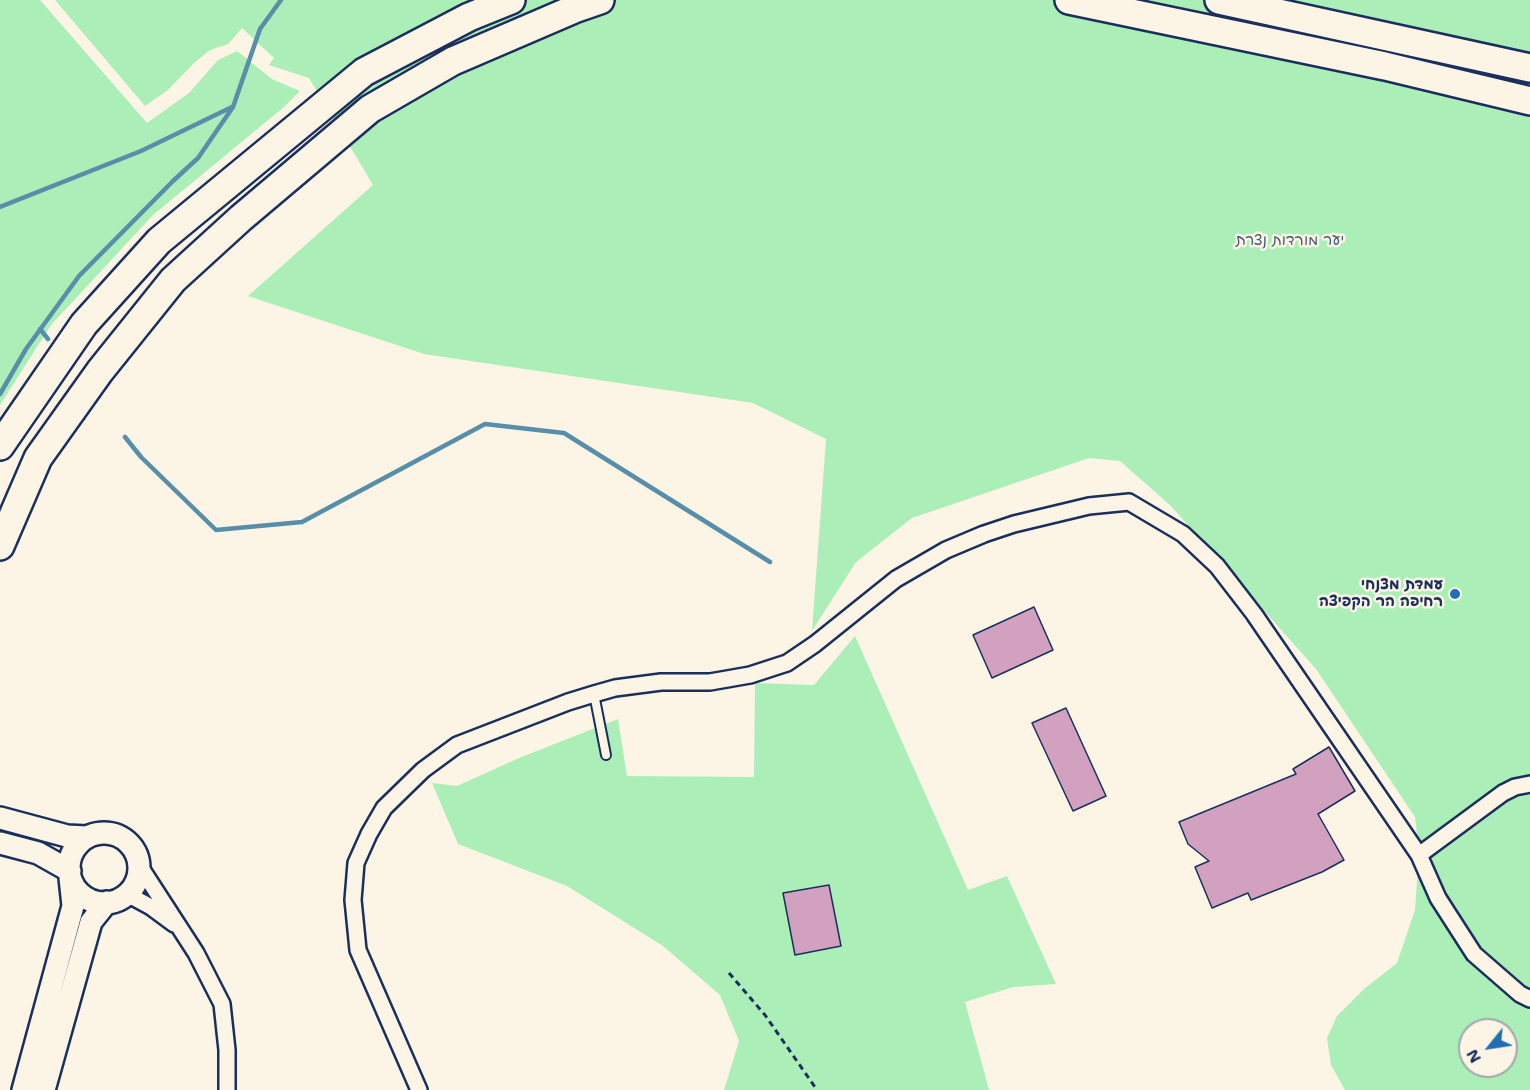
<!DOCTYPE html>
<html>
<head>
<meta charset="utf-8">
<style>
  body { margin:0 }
  #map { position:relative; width:1530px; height:1090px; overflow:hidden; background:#fcf5e5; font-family:"Shantell Sans",sans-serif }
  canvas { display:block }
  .north { position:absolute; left:1458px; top:1018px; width:60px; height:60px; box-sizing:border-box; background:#fcf5e5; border:2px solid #a2a6af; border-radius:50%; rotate:240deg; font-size:16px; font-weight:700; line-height:24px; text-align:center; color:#1b2f5e }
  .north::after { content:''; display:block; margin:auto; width:21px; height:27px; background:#1f6fb2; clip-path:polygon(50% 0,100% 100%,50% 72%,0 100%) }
</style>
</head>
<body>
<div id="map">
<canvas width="1530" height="1090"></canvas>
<div class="north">N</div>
</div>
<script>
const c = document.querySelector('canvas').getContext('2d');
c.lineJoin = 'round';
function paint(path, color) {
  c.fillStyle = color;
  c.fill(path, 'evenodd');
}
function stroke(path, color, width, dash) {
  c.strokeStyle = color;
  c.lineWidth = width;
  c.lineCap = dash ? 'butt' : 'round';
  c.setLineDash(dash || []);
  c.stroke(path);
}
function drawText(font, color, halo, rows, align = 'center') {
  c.font = font + ' "Shantell Sans","Playpen Sans Hebrew",sans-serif';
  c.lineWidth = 5;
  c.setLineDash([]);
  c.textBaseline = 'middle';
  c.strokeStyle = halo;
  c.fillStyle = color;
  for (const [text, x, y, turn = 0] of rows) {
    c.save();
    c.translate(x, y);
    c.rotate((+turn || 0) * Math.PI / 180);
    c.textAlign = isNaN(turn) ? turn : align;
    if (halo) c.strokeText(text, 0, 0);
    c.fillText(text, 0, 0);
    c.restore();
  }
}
paint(new Path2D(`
  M0 0H40L147 123 189 93 218 60 237 51 272 79 300 91 284 107 153 215 51 325 0 405Z
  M55 0H1530V1090H1345L1331 1065 1327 1038 1337 1016 1364 989 1397 963 1415 910 1419 852 1415 817 1316 669 1171 506 1120 461 1089 458 912 518 856 562 812 631 826 439 753 403 424 354 248 296 373 185 309 78 269 65 274 58 242 28 228 44 210 50 195 62 168 90 145 106ZM1470 1030H1506V1066H1470Z
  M855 636 968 890 1007 876 1056 984 1013 987 965 1002 989 1090H724L739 1041 720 995 663 946 567 886 458 844 432 783 457 786 519 758 618 719 627 776 754 777 755 683 814 685Z`), '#abeeb7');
stroke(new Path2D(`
  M0 207 141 151 232 107
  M40 329 48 339
  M0 394 26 349 79 276 173 181 198 158 233 107 260 29 281 0
  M125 437 141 457 216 530 302 522 485 424 564 433 770 562`), '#578ea9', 4.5);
const building = new Path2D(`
  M1034 607 1053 650 992 678 973 635Z
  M1066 708 1106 796 1073 811 1032 723Z
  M1329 747 1355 791 1318 814 1344 860 1322 872 1251 900 1248 893 1212 908 1195 867 1209 861 1188 844 1179 822 1296 774 1293 769Z
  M829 885 841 946 795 955 783 893Z`);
paint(building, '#d2a1bf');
stroke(building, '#1b2f5e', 1.5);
const lane = new Path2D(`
  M594 694 606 755`);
const street = new Path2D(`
  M1419 855 1438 898 1474 954 1520 994 1530 999
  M139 865 196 953 222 1004 227 1050V1090
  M127 894 151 907 174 924
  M419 1090 358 950 353 900 356 863 369 834 384 808 423 770 457 745 568 702 594 694 615 688 661 682H710L750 675 787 663 815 644 896 579 946 550 984 534 1014 524 1089 506 1129 502 1183 534 1217 566 1254 614 1419 855 1503 793 1515 787 1530 784`);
const secondary = new Path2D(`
  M0 818 67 836 87 837
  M69 868a35 35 0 1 1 70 0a35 35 0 1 1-70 0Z
  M0 843 38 853 70 871
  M23 1090 73 906 70 878
  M44 1090 91 922 107 902`);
const highway = new Path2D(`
  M1069 0 1385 66 1530 101
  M1219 0 1530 68
  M0 446 84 324 159 241 364 72 469 17 511 0
  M0 546 38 458 100 371 173 280 241 218 370 109 453 61 574 9 600 0`);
stroke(lane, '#1b2f5e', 12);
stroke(street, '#1b2f5e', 20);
stroke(secondary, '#1b2f5e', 26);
stroke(highway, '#1b2f5e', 32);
stroke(new Path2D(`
  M729 973 765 1015 817 1090`), '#1b2f5e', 3, [6, 4.5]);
stroke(lane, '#fcf5e5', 8);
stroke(street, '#fcf5e5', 15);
stroke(secondary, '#fcf5e5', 21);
stroke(highway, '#fcf5e5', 27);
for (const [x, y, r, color] of [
  [1455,594,6,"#1f6fb2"]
]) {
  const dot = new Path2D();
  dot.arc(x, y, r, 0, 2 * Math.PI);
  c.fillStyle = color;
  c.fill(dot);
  stroke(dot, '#fcf5e5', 2);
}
drawText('15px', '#385570', '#fcf5e5', [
  ["יער מורדות נצרת",1290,241]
]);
drawText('bold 15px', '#1b2f5e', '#fcf5e5', [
  ["עמדת מצנחי",1443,585],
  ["רחיפה הר הקפיצה",1443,602]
], 'right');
</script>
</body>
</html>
